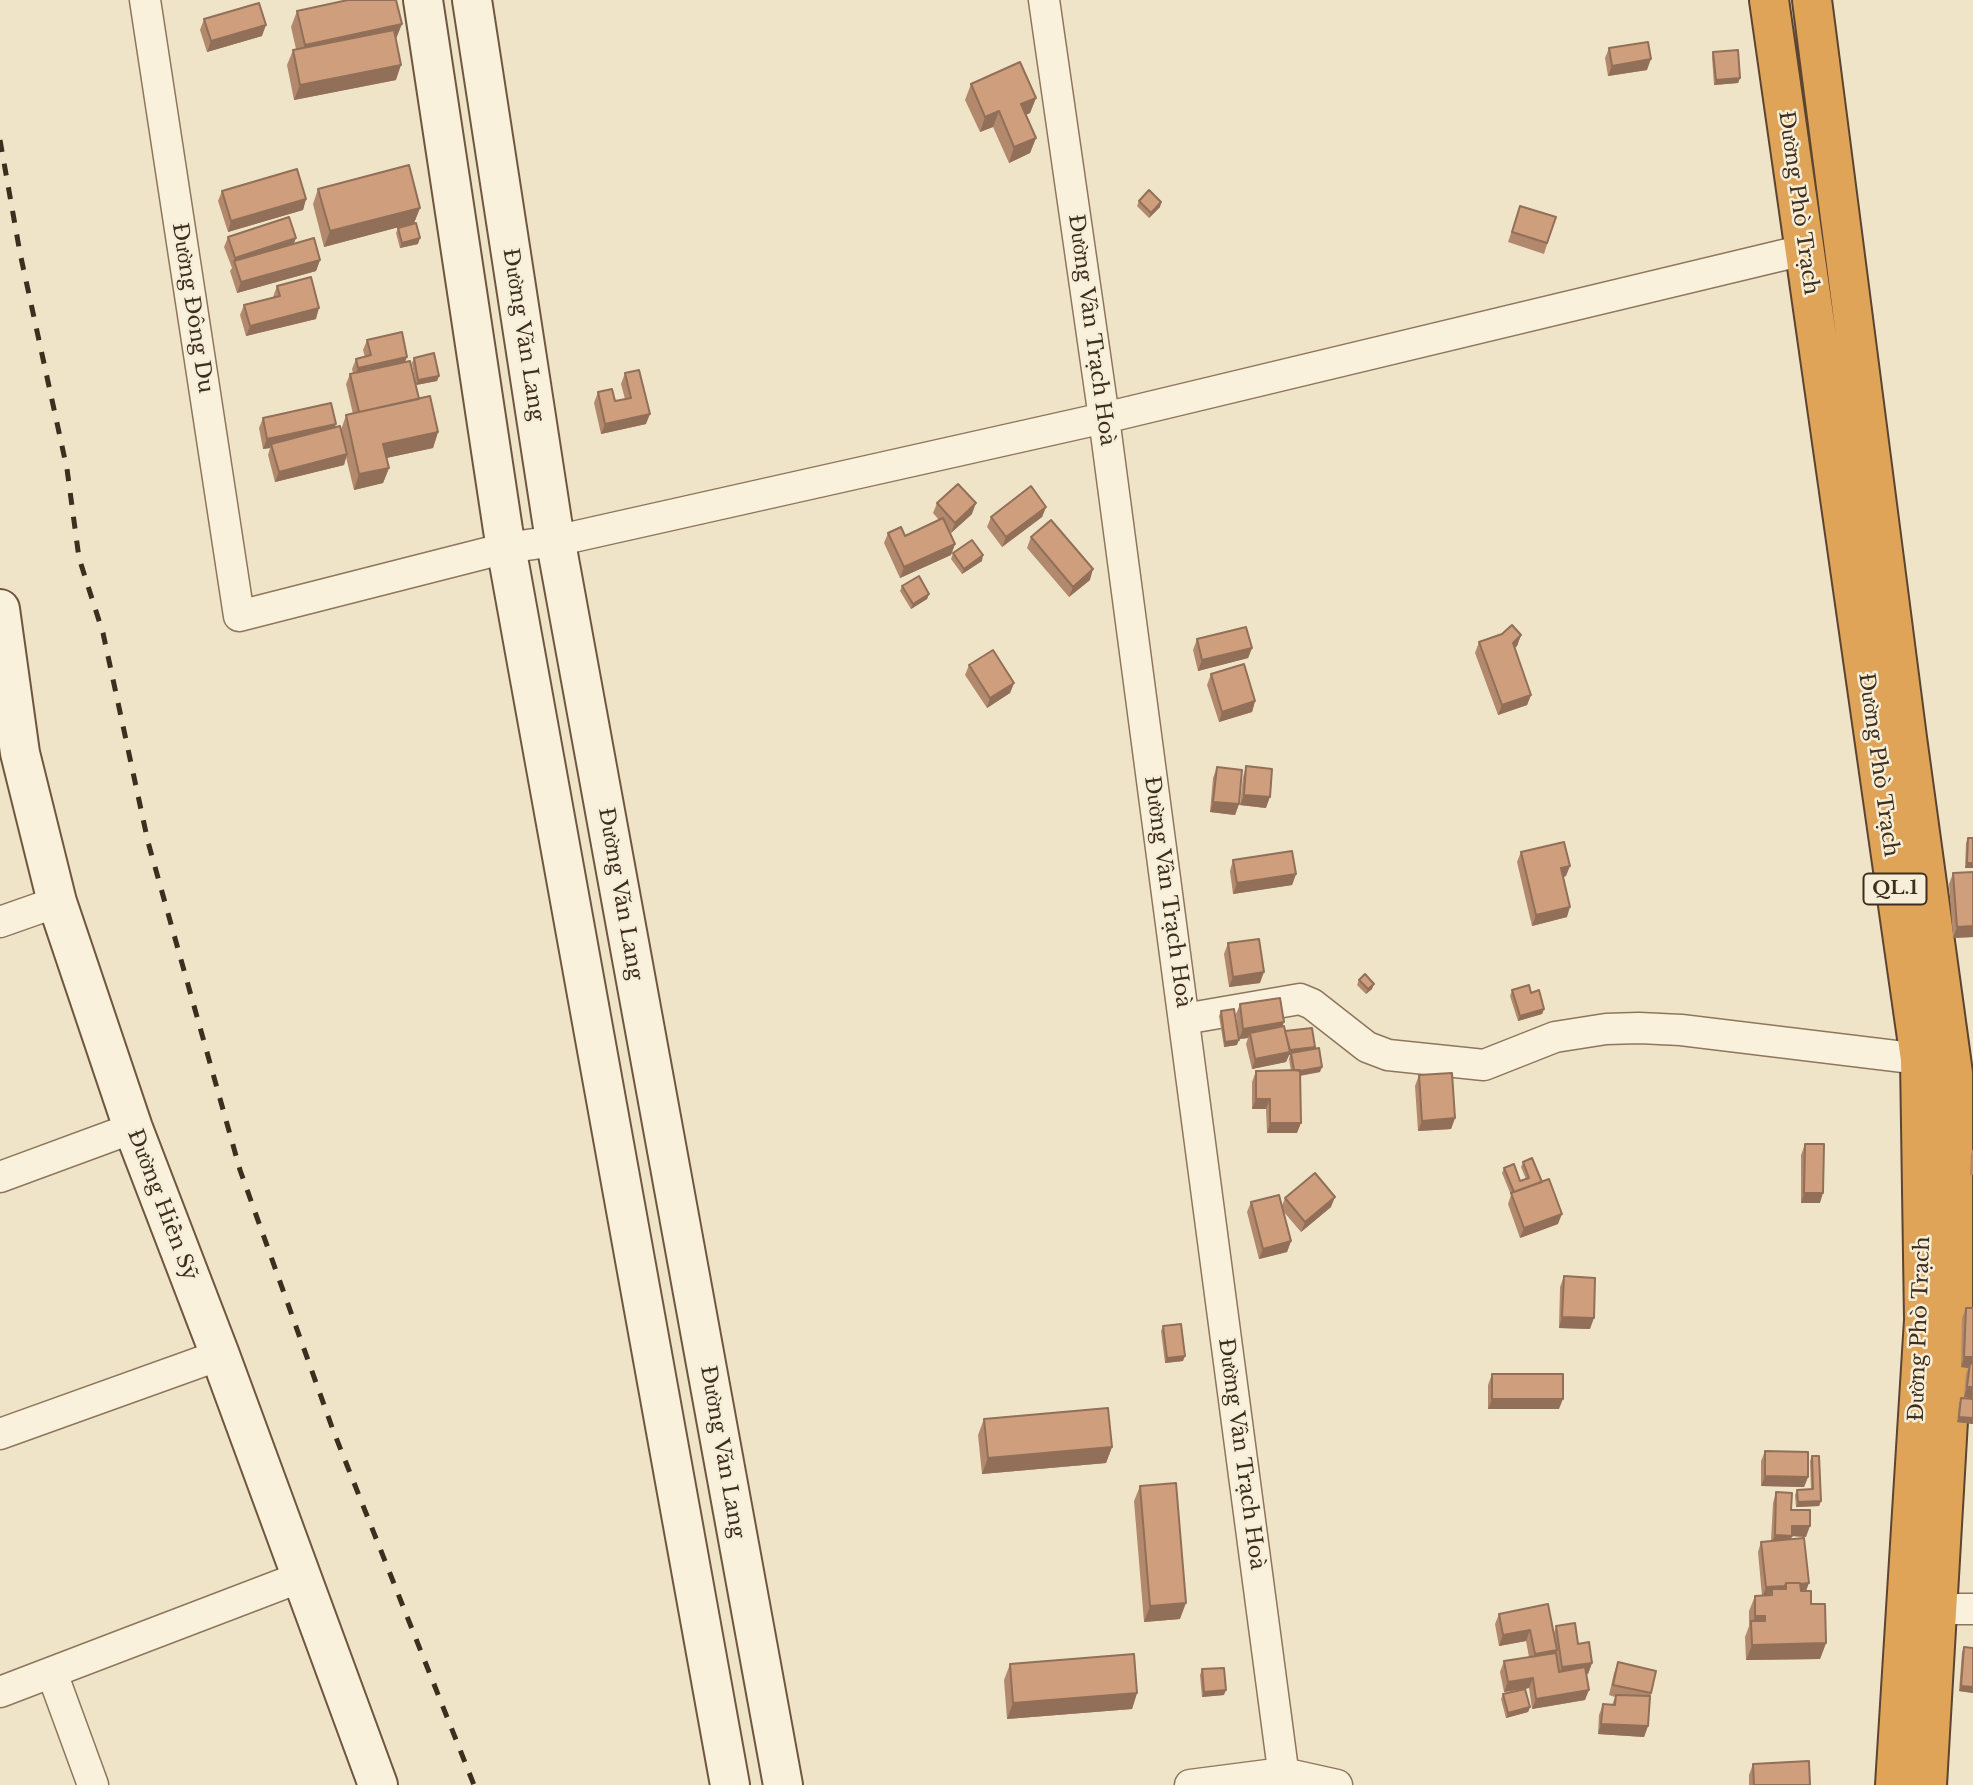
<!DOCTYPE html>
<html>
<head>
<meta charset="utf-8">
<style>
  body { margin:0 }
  canvas { display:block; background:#f0e4c8 }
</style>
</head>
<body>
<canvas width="1973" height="1785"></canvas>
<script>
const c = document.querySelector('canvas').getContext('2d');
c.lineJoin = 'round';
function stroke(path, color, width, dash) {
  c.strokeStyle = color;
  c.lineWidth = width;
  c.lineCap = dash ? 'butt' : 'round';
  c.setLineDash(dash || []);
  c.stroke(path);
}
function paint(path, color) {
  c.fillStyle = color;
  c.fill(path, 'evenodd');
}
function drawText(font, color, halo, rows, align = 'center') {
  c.font = font + ' "Libre Baskerville",serif';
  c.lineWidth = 5;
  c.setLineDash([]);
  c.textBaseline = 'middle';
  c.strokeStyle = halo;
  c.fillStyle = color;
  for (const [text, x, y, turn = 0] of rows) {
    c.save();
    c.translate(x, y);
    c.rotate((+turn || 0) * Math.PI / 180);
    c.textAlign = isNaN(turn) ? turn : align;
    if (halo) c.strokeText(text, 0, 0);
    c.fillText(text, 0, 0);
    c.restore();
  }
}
const street = new Path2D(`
  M145 0 239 616 506 548 555 541 1104 418 1804 250
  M1044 0 1104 418 1285 1785
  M0 922 57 902
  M1184 1019 1300 999 1312 1004 1367 1047 1388 1055 1484 1065 1555 1037 1606 1029 1639 1028 1681 1030 1920 1059
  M0 1177 133 1128
  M0 1434 220 1355
  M1937 1609H1973
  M52 1673 93 1785
  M0 1692 301 1577
  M1190 1785 1283 1773 1337 1785`);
const secondary = new Path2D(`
  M423 0 503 530 730 1785
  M472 0 552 521 783 1785
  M0 609 20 753 57 902 133 1128 220 1355 378 1785`);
const highway = new Path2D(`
  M1769 0 1920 1059 1924 1320 1895 1785
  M1812 0 1907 738 1953 1073V1334L1927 1785`);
stroke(street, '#8d765c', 33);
stroke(secondary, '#6f573f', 42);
stroke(highway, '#5b4430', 42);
stroke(street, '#faf1dc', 30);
stroke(secondary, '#faf1dc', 38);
stroke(highway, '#e0a458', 38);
stroke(new Path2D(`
  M0 140 20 253 67 469 79 558 103 633 148 842 240 1170 333 1430 474 1785`), '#3d2e20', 5, [12, 12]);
paint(new Path2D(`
  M297 11 396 39V80L294 100 287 65 293 50 296 49 291 27Z
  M204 19 262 36 207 52 200 30Z
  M1609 48 1647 70 1608 76 1605 58Z
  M1713 52 1740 78 1738 83 1714 85 1712 57Z
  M971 84 1036 98 1030 113 1026 115 1036 138 1030 153 1009 163 993 127 980 132 965 100Z
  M318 189 420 208 414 223 324 247 313 204Z
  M222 191 306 199 303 210 228 232 218 201Z
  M1139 201 1161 202 1160 207 1149 218 1137 206Z
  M1520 206 1556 217 1544 254 1508 242Z
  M398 228 418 244 400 248 396 233Z
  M228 237 294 244 320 260 316 271 237 293 230 271 232 268 224 247Z
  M277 286 316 319 246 336 240 315 244 305 273 297Z
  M367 340 405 362 419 399 438 432 433 448 386 458 389 468 383 483 354 490 346 457 344 465 275 482 268 455 270 448 263 449 259 428 263 418 335 428 341 430 346 415 353 414 346 384 350 374 353 373 352 369 356 359 365 357 363 350Z
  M414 358 439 376 437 381 416 385 412 363Z
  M625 373 646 424 601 434 594 403 598 392 615 401 625 399 621 384Z
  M937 503 972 514 951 533 948 530 955 544 951 555 900 578 884 543 888 533 905 536 939 520 933 513Z
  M1046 507 1042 517 1002 547 987 527 991 517Z
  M1031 537 1090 580 1069 597 1027 548Z
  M953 553 982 561 962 574 951 559Z
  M902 586 929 594 927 599 911 609 900 591Z
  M1521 635 1517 646 1514 648 1531 695 1527 705 1498 715 1475 653 1479 642Z
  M1197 639 1252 648 1248 658 1198 671 1193 650Z
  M969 665 1014 683 1010 693 987 708 965 675Z
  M1211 674 1255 701 1252 712 1219 722 1207 685Z
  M1246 766 1266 808 1240 805 1243 777Z
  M1217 767 1239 804 1235 815 1210 812 1213 778Z
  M1968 838H1973V868H1965L1966 843Z
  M1521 852 1566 876 1563 877 1567 917 1532 926 1517 862Z
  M1233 860 1296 874 1292 885 1233 894 1230 871Z
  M1973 872V937L1953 938 1949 884 1953 873Z
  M1228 943 1260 983 1229 987 1224 954Z
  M1359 980 1372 989 1366 994 1357 985Z
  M1512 990 1531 993 1544 1009 1542 1014 1518 1021 1510 996Z
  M1240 1004 1282 1026 1285 1031 1315 1047 1314 1049 1320 1072 1300 1076 1297 1133H1267L1266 1109H1252V1082L1256 1071H1291L1289 1059 1290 1055H1289L1286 1062 1252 1069 1246 1044 1248 1038 1239 1039 1236 1014Z
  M1221 1011 1237 1045 1224 1047 1219 1016Z
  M1419 1075 1455 1118 1451 1129 1418 1131 1415 1086Z
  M1805 1144 1820 1203H1801V1155Z
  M1973 1149V1175H1970L1971 1154Z
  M1523 1162 1558 1224 1520 1238 1508 1204 1511 1195 1502 1173 1504 1168 1520 1181 1526 1179 1521 1167Z
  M1285 1198 1331 1207 1301 1232 1283 1211 1291 1241 1287 1252 1259 1259 1247 1212 1251 1202 1282 1206Z
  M1564 1276 1590 1329 1559 1328 1560 1287Z
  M1966 1308H1973V1398L1964 1397 1966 1374 1968 1368 1961 1367 1962 1318Z
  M1163 1326 1183 1361 1165 1363 1161 1331Z
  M1492 1374 1559 1409H1488V1385Z
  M1961 1398 1973 1399V1424L1957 1422 1959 1403Z
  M984 1419 1112 1447 1106 1463 982 1474 978 1435Z
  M1765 1451 1808 1477 1804 1487 1761 1486V1461Z
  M1812 1456 1821 1501 1819 1506 1796 1507 1795 1495 1797 1490 1811 1489 1810 1461Z
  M1140 1486 1180 1619 1144 1622 1134 1501Z
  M1776 1492 1791 1510 1806 1537 1792 1536 1791 1539 1806 1591 1826 1643 1820 1659 1746 1660 1745 1637 1749 1626V1611L1755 1596H1762L1758 1552 1761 1542 1771 1541 1773 1503Z
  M1499 1614 1554 1633 1556 1626 1578 1644 1592 1663 1588 1674H1586L1585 1700 1532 1709 1529 1688 1525 1689 1530 1707 1528 1712 1506 1718 1501 1699 1503 1694 1523 1689 1504 1692 1500 1672 1504 1661 1529 1657 1526 1641 1499 1646 1495 1624Z
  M1964 1647 1973 1648V1693L1959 1691 1962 1652Z
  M1618 1662 1651 1693 1648 1726 1644 1737 1598 1734 1599 1715 1603 1704 1612 1705 1615 1697 1609 1695 1614 1673Z
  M1010 1664 1137 1693 1132 1709 1007 1719 1004 1680Z
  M1202 1669 1224 1695 1202 1697 1200 1675Z
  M1753 1764 1810 1785H1749V1775Z`), '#b2896c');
paint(new Path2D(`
  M402 24 396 39 299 61 305 45Z
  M266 25 262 36 207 52 211 41Z
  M1651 59 1647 70 1608 76 1612 66Z
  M401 65 396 80 294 100 300 85Z
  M1740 78 1738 83 1714 85 1716 80Z
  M1036 98 1030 113 1015 120 1021 104Z
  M999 111 993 127 980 132 985 117Z
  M1036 138 1030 153 1009 163 1014 147Z
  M306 199 303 210 228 232 231 221Z
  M1161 202 1160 207 1149 218 1151 213Z
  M420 208 414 223 324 247 330 231Z
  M296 238 292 249 234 261 232 268 235 258Z
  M420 238 418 244 400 248 402 243Z
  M320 260 316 271 237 293 241 282Z
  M319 308 316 319 246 336 250 326Z
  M407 357 403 367 354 378 358 368Z
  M439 376 437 381 416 385 418 380Z
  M650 414 646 424 601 434 605 424Z
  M336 424 332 434 271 444 270 448 263 449 267 439Z
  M438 432 433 448 377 460 383 444Z
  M347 454 344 465 275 482 279 472Z
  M389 468 383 483 354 490 359 474Z
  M976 503 972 514 951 533 955 523Z
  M1046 507 1042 517 1002 547 1006 537Z
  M955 544 951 555 900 578 904 567Z
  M983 555 982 561 962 574 964 569Z
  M1093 569 1090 580 1069 597 1073 587Z
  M929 594 927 599 911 609 913 604Z
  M1521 635 1517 646 1509 653 1513 643Z
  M1252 648 1248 658 1198 671 1202 660Z
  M1014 683 1010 693 987 708 990 698Z
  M1531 695 1527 705 1498 715 1502 705Z
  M1255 701 1252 712 1219 722 1222 712Z
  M1244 795 1270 797 1266 808 1240 805Z
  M1213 802 1239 804 1235 815 1210 812Z
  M1967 863H1973V868H1965Z
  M1570 866 1566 876 1557 878 1561 868Z
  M1296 874 1292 885 1233 894 1237 883Z
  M1570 907 1567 917 1532 926 1536 915Z
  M1973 926V937L1953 938 1957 927Z
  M1264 972 1260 983 1229 987 1233 977Z
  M1374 984 1372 989 1366 994 1368 989Z
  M1544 1009 1542 1014 1518 1021 1520 1016Z
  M1284 1022 1280 1033H1250L1248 1038 1239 1039 1243 1029Z
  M1239 1040 1237 1045 1224 1047 1225 1042Z
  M1315 1047 1313 1052 1289 1055 1286 1062 1252 1069 1255 1059 1288 1050Z
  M1322 1067 1320 1072 1292 1077 1294 1072Z
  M1256 1099H1270L1266 1109H1252Z
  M1455 1118 1451 1129 1418 1131 1422 1121Z
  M1270 1123H1301L1297 1133H1267Z
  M1804 1193H1823L1820 1203H1801Z
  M1335 1197 1331 1207 1301 1232 1305 1222Z
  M1562 1214 1558 1224 1520 1238 1524 1228Z
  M1291 1241 1287 1252 1259 1259 1263 1249Z
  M1562 1317 1594 1318 1590 1329 1559 1328Z
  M1185 1356 1183 1361 1165 1363 1167 1358Z
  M1964 1357H1973V1368L1970 1363 1968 1368 1961 1367Z
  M1967 1387H1973V1398L1964 1397Z
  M1492 1399H1563L1559 1409H1488Z
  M1959 1417 1973 1418V1424L1957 1422Z
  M1112 1447 1106 1463 982 1474 988 1458Z
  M1765 1476 1808 1477 1804 1487 1761 1486Z
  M1821 1501 1819 1506 1796 1507 1798 1502Z
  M1792 1526H1810L1806 1537 1792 1536 1788 1546 1771 1545 1775 1535Z
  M1809 1583 1805 1594 1786 1585Z
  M1785 1586 1781 1596 1772 1589 1769 1597 1762 1598 1766 1587Z
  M1186 1603 1180 1619 1144 1622 1150 1606Z
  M1755 1616H1765L1759 1631 1751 1627Z
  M1530 1630 1526 1641 1499 1646 1503 1635Z
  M1826 1643 1820 1659 1746 1660 1752 1645Z
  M1557 1650 1553 1660 1531 1664 1535 1654Z
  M1592 1663 1588 1674 1558 1678 1562 1667Z
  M1533 1678 1529 1688 1504 1692 1508 1682Z
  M1961 1686 1973 1687V1693L1959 1691Z
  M1226 1690 1224 1695 1202 1697 1204 1692Z
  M1589 1690 1585 1700 1532 1709 1536 1699Z
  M1137 1693 1132 1709 1007 1719 1013 1703Z
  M1530 1707 1528 1712 1506 1718 1508 1713Z
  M1601 1724 1648 1726 1644 1737 1598 1734Z`), '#916f58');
const building = new Path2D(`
  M348 0H396L402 24 305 45 297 11Z
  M259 3 266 25 211 41 204 19Z
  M394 30 401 65 300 85 293 50Z
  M1648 42 1651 59 1612 66 1609 48Z
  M1738 50 1740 78 1716 80 1713 52Z
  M1020 62 1036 98 1021 104 1036 138 1014 147 999 111 985 117 971 84Z
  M409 165 420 208 330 231 318 189Z
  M297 169 306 199 231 221 222 191Z
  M1149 190 1161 202 1151 213 1139 201Z
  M1520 206 1556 217 1547 243 1512 232Z
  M289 217 296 238 235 258 228 237Z
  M416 223 420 238 402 243 398 228Z
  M314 238 320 260 241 282 234 261Z
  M311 277 319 308 250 326 244 305 280 296 277 286Z
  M402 332 407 357 358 368 356 359 371 355 367 340Z
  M434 353 439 376 418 380 414 358Z
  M410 361 419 399 359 412 350 374Z
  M639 370 650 414 605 424 598 392 612 389 615 401 631 398 625 373Z
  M430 396 438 432 383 444 389 468 359 474 346 415Z
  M331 403 336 424 267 439 263 418Z
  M340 426 347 454 279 472 271 444Z
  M958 484 976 503 955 523 937 503Z
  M1031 486 1046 507 1006 537 991 517Z
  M943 518 955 544 904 567 888 533 901 527 905 536Z
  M1051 520 1093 569 1073 587 1031 537Z
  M972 540 983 555 964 569 953 553Z
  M919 576 929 594 913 604 902 586Z
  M1512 625 1521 635 1513 643 1531 695 1502 705 1479 642 1502 634Z
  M1246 627 1252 648 1202 660 1197 639Z
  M993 650 1014 683 990 698 969 665Z
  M1244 664 1255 701 1222 712 1211 674Z
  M1246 766 1272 769 1270 797 1244 795Z
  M1217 767 1242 770 1239 804 1213 802Z
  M1968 838H1973V863H1967Z
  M1564 842 1570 866 1561 868 1570 907 1536 915 1521 852Z
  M1292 851 1296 874 1237 883 1233 860Z
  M1973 872V926L1957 927 1953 873Z
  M1259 939 1264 972 1233 977 1228 943Z
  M1365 974 1374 984 1368 989 1359 980Z
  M1529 985 1531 993 1539 990 1544 1009 1520 1016 1512 990Z
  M1280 998 1284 1022 1243 1029 1240 1004Z
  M1234 1009 1239 1040 1225 1042 1221 1011Z
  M1284 1026 1290 1052 1255 1059 1250 1033Z
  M1312 1028 1315 1047 1290 1050 1285 1031Z
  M1319 1048 1322 1067 1300 1071 1294 1070 1291 1053Z
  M1300 1070 1301 1123H1270V1099H1256V1071Z
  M1452 1073 1455 1118 1422 1121 1419 1075Z
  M1805 1144H1824L1823 1193H1804Z
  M1532 1158 1542 1182 1514 1192 1504 1168 1514 1164 1520 1181 1529 1178 1523 1162Z
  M1315 1173 1335 1197 1305 1222 1285 1198Z
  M1549 1179 1562 1214 1524 1228 1511 1193Z
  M1279 1195 1291 1241 1263 1249 1251 1202Z
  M1564 1276 1595 1278 1594 1318 1562 1317Z
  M1966 1308H1973V1357H1964Z
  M1181 1324 1185 1356 1167 1358 1163 1326Z
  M1970 1363 1973 1364V1387H1967Z
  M1492 1374H1563V1399H1492Z
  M1961 1398 1973 1399V1418L1959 1417Z
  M1108 1408 1112 1447 988 1458 984 1419Z
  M1765 1451 1808 1452V1477L1765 1476Z
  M1812 1456H1819L1821 1501 1798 1502 1797 1490 1813 1489Z
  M1176 1483 1186 1603 1150 1606 1140 1486Z
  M1776 1492 1792 1493 1791 1510H1810V1526H1792V1536L1775 1535Z
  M1804 1538 1809 1583 1800 1584V1583H1786L1785 1586 1766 1587 1761 1542Z
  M1786 1583H1800L1801 1591H1811V1604H1825L1826 1643 1752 1645 1751 1621H1765V1616H1755V1596L1772 1595V1589H1786Z
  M1548 1604 1557 1650 1535 1654 1530 1630 1503 1635 1499 1614Z
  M1575 1623 1578 1644 1589 1642 1592 1663 1562 1667 1556 1626Z
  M1964 1647 1973 1648V1687L1961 1686Z
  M1556 1653 1559 1672 1585 1667 1589 1690 1536 1699 1533 1678 1508 1682 1504 1661Z
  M1134 1654 1137 1693 1013 1703 1010 1664Z
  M1618 1662 1656 1671 1651 1693 1613 1685Z
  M1224 1668 1226 1690 1204 1692 1202 1669Z
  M1525 1689 1530 1707 1508 1713 1503 1694Z
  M1616 1695 1650 1696 1648 1726 1601 1724 1603 1704 1615 1705Z
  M1809 1761 1810 1785H1754L1753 1764Z`);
paint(building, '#cf9f7d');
stroke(building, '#916f58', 2);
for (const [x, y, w] of [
  [1895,889,63]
]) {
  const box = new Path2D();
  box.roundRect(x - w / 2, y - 15.5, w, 31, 5);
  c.fillStyle = '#f7eed8';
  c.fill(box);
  stroke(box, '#3d2e20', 2);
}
drawText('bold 19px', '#3d2e20', null, [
  ["QL.1",1895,889]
]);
drawText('21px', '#3d2e20', '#f7eed8', [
  ["Đường Phò Trạch",1798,203,82],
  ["Đường Đông Du",192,308,81],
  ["Đường Vân Trạch Hoà",1091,330,82],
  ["Đường Văn Lang",523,335,81],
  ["Đường Phò Trạch",1878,765,82],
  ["Đường Vân Trạch Hoà",1167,892,82],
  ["Đường Văn Lang",620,894,80],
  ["Đường Hiền Sỹ",162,1205,69],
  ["Đường Phò Trạch",1920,1329,-88],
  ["Đường Văn Lang",722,1452,80],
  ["Đường Vân Trạch Hoà",1241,1454,82]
]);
</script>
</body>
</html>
